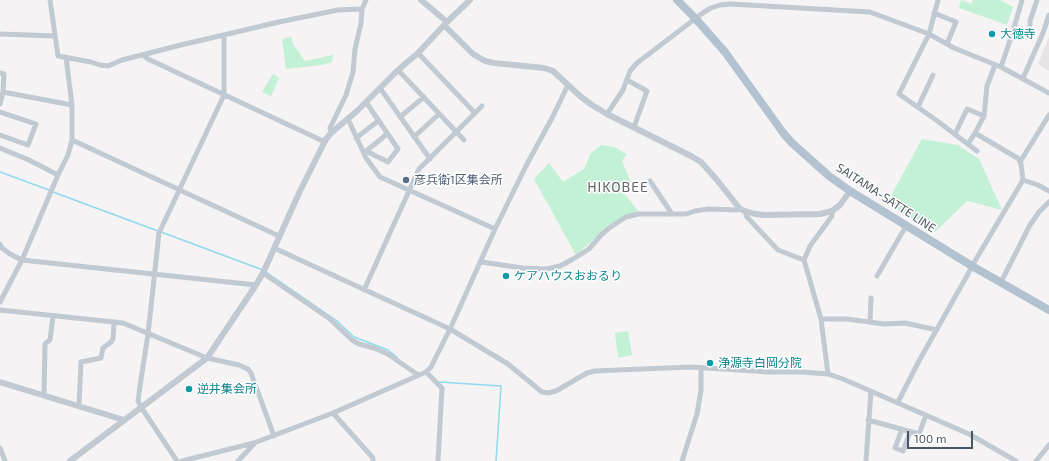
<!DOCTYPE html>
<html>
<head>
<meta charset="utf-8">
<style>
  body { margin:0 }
  #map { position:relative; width:1049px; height:461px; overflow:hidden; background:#f5f3f3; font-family:"Exo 2",sans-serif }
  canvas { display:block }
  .scale { position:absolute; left:907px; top:431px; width:66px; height:18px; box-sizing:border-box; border:2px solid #4a5661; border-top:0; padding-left:5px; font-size:12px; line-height:14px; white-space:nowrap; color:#4a5661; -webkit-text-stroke:3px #fff; paint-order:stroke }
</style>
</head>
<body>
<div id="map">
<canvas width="1049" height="461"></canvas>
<div class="scale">100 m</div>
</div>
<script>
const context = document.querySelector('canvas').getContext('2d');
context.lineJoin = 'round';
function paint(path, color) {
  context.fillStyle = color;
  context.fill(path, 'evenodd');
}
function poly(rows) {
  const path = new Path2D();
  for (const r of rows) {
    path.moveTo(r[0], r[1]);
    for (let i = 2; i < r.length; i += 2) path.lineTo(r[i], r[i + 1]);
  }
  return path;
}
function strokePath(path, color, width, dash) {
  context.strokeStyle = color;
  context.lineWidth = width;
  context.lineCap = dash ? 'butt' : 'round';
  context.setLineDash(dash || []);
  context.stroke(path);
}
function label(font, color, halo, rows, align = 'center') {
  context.font = font + ' "Exo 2","Noto Sans JP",sans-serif';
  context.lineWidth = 3;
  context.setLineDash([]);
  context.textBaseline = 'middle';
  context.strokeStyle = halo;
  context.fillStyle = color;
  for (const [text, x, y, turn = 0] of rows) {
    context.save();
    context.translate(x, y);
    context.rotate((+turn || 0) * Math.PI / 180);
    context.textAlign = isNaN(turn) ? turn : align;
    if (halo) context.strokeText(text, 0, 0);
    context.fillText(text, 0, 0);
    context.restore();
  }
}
paint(poly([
  [1049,37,1049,71,1038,64]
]), '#e6e4e5');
paint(poly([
  [961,0,971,4,973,0,1000,0,1013,7,1007,25,959,8],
  [291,37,293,44,305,61,333,55,332,62,322,65,286,69,282,39],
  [273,74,279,78,271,96,262,92],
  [922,139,958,145,979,159,1002,210,967,201,935,232,887,203],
  [601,145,614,147,627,154,622,161,631,183,624,193,638,211,627,215,605,227,594,239,576,255,534,179,549,163,563,182,584,169,591,153],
  [628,331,632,355,618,358,615,333]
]), '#c3f1d5');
strokePath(poly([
  [0,172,49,190],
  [53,192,158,231],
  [161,232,263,270],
  [266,272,337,321,354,337,388,350,397,357],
  [439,382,501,386,496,461]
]), '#90daee', 1.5);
strokePath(poly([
  [50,0,58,56,91,62,100,65,108,66,122,60,181,45,279,22,338,10,362,9],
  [938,0,929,34,899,94,936,120,977,151],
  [934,13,956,22,947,44],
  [1030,25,1030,21,1037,0],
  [0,34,55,36],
  [418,53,475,113],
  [143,55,148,59,325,142],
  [1001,67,1014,28,1022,0],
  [398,70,464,140],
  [0,73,4,74,3,92],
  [1023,78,1043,33,1049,15],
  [627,80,647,91,634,127],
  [380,88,430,159],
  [366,102,398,149,388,162,366,151],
  [0,104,3,92,72,105],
  [918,107,933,75],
  [0,112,36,124,28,145,0,135],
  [607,114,623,90,630,71,637,63,704,12,711,8,720,5,730,4,870,12,929,34,954,48,1001,67,1049,93],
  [400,117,424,97],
  [348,119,366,158,380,177,495,229],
  [331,133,330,128,346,95,353,72,355,49,361,23,362,9,366,0],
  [955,134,967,109,984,116],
  [414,137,439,114],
  [356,138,378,121],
  [72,140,279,236],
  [968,144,975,133],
  [0,148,29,160,58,175],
  [365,152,387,134],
  [1020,162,1049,115],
  [1023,180,1038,185,1049,191],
  [650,181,672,214],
  [745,211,747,217,778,250,804,260],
  [0,244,2,248,10,254,22,260,256,285],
  [274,248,450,329,508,364,542,392,548,393,556,391,587,373,595,371,691,367,769,372,802,372,828,374,843,379,969,434,1016,461],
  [481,262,523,268,546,269,560,266,573,259,589,249,601,235,609,228,626,217,638,214,686,214,695,211,708,209,736,210,740,209],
  [263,273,330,319,352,340,359,344,374,348,388,354,418,375],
  [877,276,906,226],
  [1001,282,1030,225,1039,212,1049,202],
  [364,290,419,169,482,106],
  [0,302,22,260,58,175,68,155,72,140,72,105,66,57],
  [0,310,123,323,207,358,239,365,248,369,251,373,274,436],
  [821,319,847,319,884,324,905,323,937,330],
  [870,322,871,298],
  [426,372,442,388,438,461],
  [828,374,821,319,804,260,810,246,832,216,832,211],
  [44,395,45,344,47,342,50,340,53,316],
  [898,402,919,361,968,274,972,266,1023,180,1021,164,1019,159,1014,156,975,133,984,116,987,86,995,65],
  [79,406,81,362,101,358,103,348,111,342,113,339,114,322],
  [333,413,373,458,373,461],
  [868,420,919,434,926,415],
  [902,429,895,448,903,451,910,432],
  [0,448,5,461],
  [177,461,141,407,138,401,140,386,148,334,159,233,224,95,224,35],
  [182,461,254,443,333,413,426,372,431,367,450,329,495,229,526,166,552,118,568,85],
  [238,461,254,444],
  [682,461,697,414,701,390,701,368],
  [866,461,871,391],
  [1036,461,1049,445]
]), '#c1cad2', 5);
strokePath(poly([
  [421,0,447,22],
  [444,25,473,54,485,61,494,63,544,68,553,71,580,96,592,105,607,114,691,156,701,162,717,180,740,209,745,211,755,214,764,215,820,214,832,211,840,205,850,191],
  [0,382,124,420],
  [70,461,207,358,256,285,263,273,300,191,326,139,331,133,357,111,398,70,418,53,447,22,470,0]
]), '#c1cad2', 6);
strokePath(poly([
  [677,0,695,18,725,52,784,134,792,143,829,176,850,191,972,266,1049,310]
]), '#b3c2d1', 8);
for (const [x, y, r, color] of [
  [992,34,4,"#0f9aa8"],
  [406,180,4,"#5c6f8a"],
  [506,276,4,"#0f9aa8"],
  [710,363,4,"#0f9aa8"],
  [189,389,4,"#0f9aa8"]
]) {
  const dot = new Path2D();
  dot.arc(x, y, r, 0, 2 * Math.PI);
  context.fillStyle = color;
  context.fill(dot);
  strokePath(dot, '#fff', 1.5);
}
label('12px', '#0d838f', '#fff', [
  ["大徳寺",1000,34],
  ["ケアハウスおおるり",514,276],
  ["浄源寺白岡分院",718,363],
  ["逆井集会所",197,389]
], 'left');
label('12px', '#4e5e75', '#fff', [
  ["彦兵衛1区集会所",414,180]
], 'left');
label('12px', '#4a5661', '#fff', [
  ["SAITAMA-SATTE LINE",886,198,33]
]);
context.letterSpacing = '1px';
label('14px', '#5f6368', '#fff', [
  ["HIKOBEE",618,187]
]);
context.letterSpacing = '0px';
</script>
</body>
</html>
